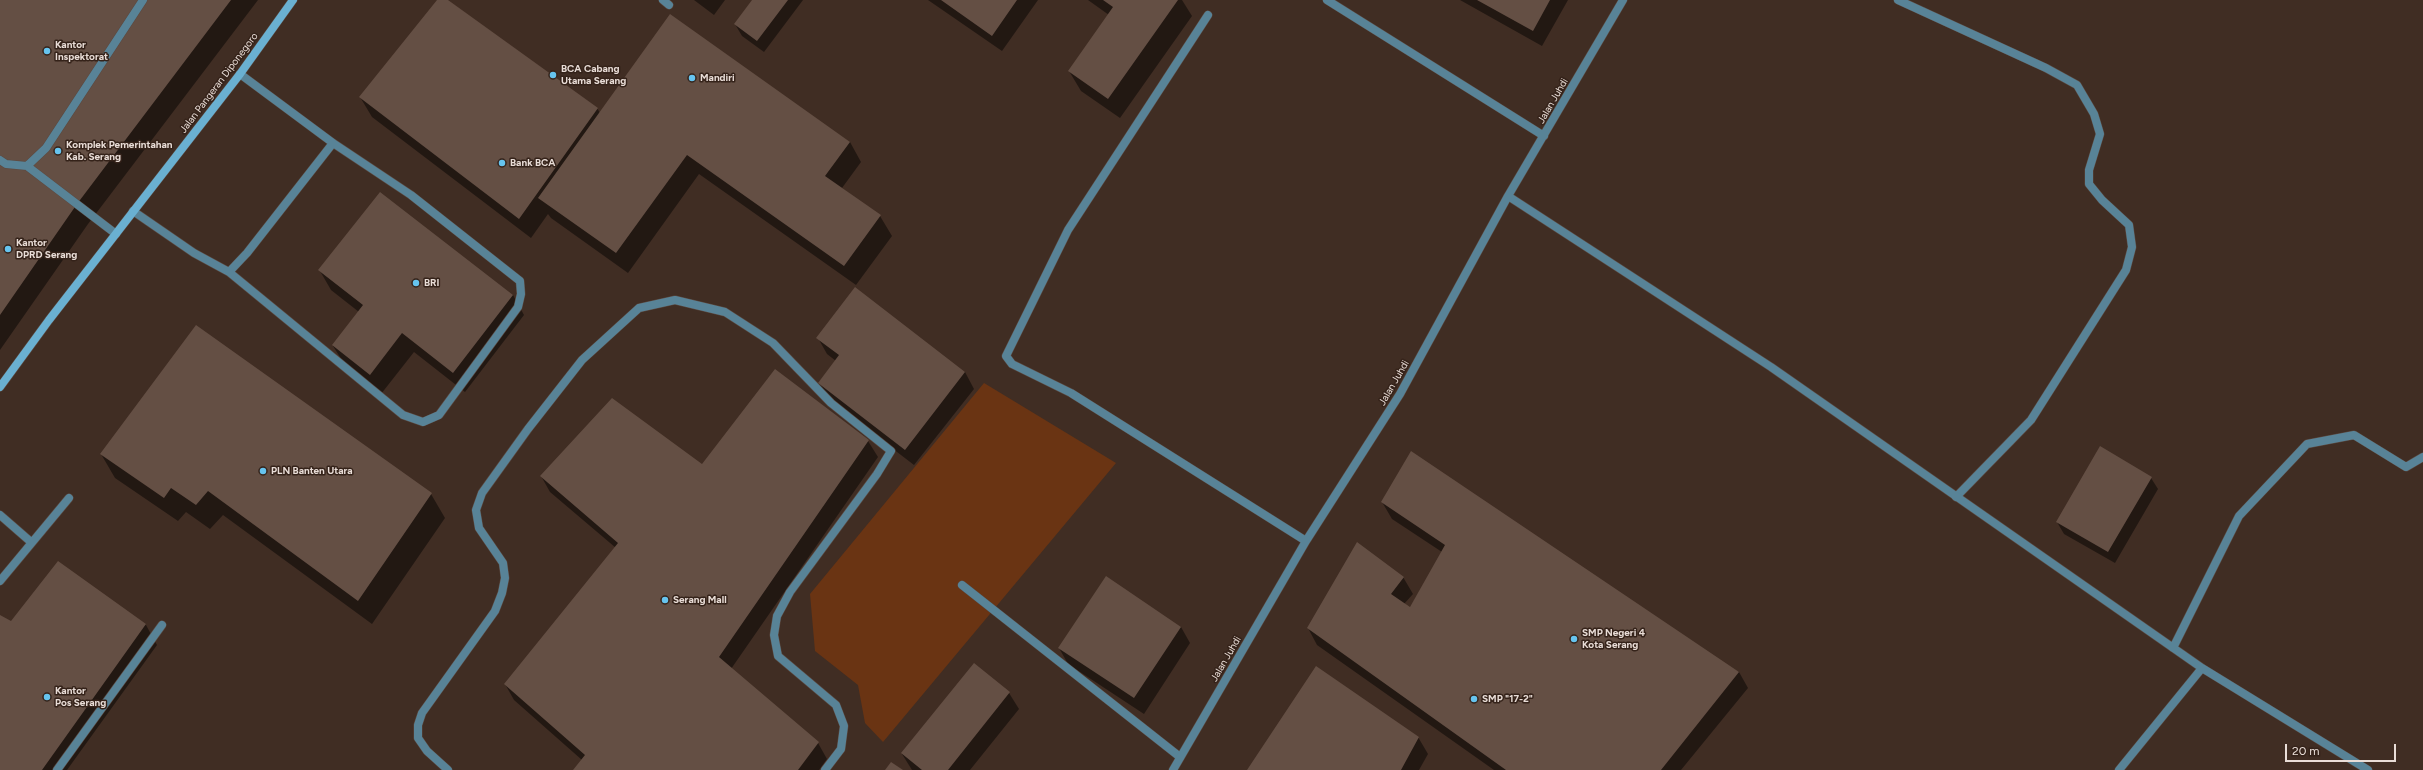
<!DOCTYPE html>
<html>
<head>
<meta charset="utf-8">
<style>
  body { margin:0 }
  #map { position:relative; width:2423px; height:770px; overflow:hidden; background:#402d23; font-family:Figtree,sans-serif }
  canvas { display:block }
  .scale { position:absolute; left:2285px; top:744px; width:111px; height:18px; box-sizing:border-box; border:2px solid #e9ddd7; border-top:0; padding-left:5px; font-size:12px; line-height:14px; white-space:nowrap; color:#e9ddd7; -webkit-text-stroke:3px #35231a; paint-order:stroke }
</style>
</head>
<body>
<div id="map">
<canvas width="2423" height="770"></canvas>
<div class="scale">20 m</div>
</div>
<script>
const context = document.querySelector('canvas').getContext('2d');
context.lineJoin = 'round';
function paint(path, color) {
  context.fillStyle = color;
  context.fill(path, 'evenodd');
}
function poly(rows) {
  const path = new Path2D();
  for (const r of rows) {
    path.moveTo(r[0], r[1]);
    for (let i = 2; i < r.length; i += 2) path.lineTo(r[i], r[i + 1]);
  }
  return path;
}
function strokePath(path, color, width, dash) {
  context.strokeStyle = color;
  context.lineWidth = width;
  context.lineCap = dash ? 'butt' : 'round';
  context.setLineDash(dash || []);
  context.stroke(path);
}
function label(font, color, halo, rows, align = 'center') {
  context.font = font + ' Figtree,sans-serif';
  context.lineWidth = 3;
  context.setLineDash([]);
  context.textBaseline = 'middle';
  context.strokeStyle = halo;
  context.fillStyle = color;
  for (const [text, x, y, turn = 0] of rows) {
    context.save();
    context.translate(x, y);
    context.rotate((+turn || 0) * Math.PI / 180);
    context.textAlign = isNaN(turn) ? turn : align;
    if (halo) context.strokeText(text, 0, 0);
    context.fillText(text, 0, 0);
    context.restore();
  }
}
paint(poly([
  [984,383,1116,463,883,742,865,723,858,685,815,651,810,594]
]), '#6a3413');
paint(poly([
  [0,0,258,0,88,224,0,350],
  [439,0,447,0,597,108,600,113,850,142,861,162,842,188,880,216,892,236,856,285,699,174,628,273,551,218,548,214,531,238,372,117,360,97],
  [694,0,725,0,714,15],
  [753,0,803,0,764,52,742,36,735,24],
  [928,0,1038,0,1002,51],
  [1088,0,1182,0,1192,16,1120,118,1081,91,1069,71,1109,15],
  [1460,0,1568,0,1542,46],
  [320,271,513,295,524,315,465,392,414,352,381,394,345,365,333,346,359,312,331,290],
  [818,338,965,372,974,389,914,465,828,399,819,383,836,361,827,354],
  [775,371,868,441,878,457,731,669,818,743,827,759,819,770,574,770,582,760,514,700,505,684,616,548,550,492,541,476,702,465],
  [101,454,431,494,445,518,372,624,223,515,210,529,186,512,178,521,115,478],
  [2151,478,2158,489,2115,563,2064,534,2057,522],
  [1382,502,1739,672,1748,688,1681,770,1494,770,1317,645,1308,628,1403,577,1413,594,1404,604,1410,608,1442,552,1392,519],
  [58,562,146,625,157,645,67,770,0,770,0,617,11,622],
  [1181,627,1190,643,1144,714,1068,664,1059,648],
  [974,664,1009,693,1019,709,970,770,912,770,902,754],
  [1418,737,1428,754,1419,770,1248,770]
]), '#0007');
paint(poly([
  [0,0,231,0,77,204,0,315],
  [437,0,448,0,598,108,519,219,359,97],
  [752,0,788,0,757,41,734,24],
  [941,0,1017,0,992,36],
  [1103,0,1178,0,1108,99,1068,71,1113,7],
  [1477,0,1550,0,1533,31],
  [670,14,850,142,825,176,881,215,844,266,687,155,616,253,538,198],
  [380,192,513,295,453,373,402,333,370,375,332,345,363,305,318,270],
  [855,287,965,372,905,450,818,383,839,355,816,338],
  [196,325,432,493,358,601,208,491,196,505,171,488,164,498,100,454],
  [775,369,869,440,719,657,819,742,798,770,573,770,585,755,504,684,618,543,540,476,612,398,702,464],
  [2100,446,2152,477,2108,552,2056,522],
  [1411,451,1739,672,1661,770,1506,770,1307,628,1357,542,1404,577,1391,594,1410,607,1445,545,1381,502],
  [58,561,146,624,42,770,0,770,0,615,11,621],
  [1106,576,1181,627,1134,698,1058,648],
  [974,663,1010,692,948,770,922,770,901,753],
  [1316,666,1419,737,1401,770,1247,770],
  [891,762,903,770,885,770]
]), '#644f44');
const lane = poly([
  [663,0,669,5],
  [1898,0,2046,68,2077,85,2094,114,2100,134,2089,170,2089,184,2102,200,2129,225,2132,247,2126,270,2031,420,1956,497],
  [0,160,6,164,27,166,46,148,143,0],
  [27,166,116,234],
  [133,211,194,253,229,272,247,253,333,143],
  [229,272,403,415,423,422,439,415,518,307,521,294,520,281,411,195,333,143,240,74],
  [0,515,31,542],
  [0,581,69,498],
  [962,585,1180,757],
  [57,770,162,625],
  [448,770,427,751,418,738,418,725,422,713,495,611,502,593,505,578,503,563,479,528,476,510,482,493,528,429,582,360,639,308,675,300,725,312,773,343,831,403,891,451,877,474,790,592,777,616,774,635,778,656,836,705,844,726,841,749,825,770]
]);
const street = poly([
  [1327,0,1544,136],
  [1208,15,1068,230,1006,356,1012,364,1071,393,1306,541],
  [1508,196,1771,367,2202,668,2368,770],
  [2173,648,2239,516,2307,444,2354,435,2406,467,2423,457],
  [1173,770,1306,541,1400,394,1508,196,1623,0],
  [2119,770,2202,668]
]);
const secondary = poly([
  [0,387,49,320,240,74,293,0]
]);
strokePath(lane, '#5b4940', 9);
strokePath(street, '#5b4940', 9);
strokePath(secondary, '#5b4940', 9);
strokePath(lane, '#588397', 8);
strokePath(street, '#588397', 8);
strokePath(secondary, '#6ab0d1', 8);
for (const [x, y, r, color] of [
  [47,51,4,"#66c4ef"],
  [553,75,4,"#66c4ef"],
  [692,78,4,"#66c4ef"],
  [58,151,4,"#66c4ef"],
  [502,163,4,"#66c4ef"],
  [8,249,4,"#66c4ef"],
  [416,283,4,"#66c4ef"],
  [263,471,4,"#66c4ef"],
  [665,600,4,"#66c4ef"],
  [1574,639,4,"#66c4ef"],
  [47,697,4,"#66c4ef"],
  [1474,699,4,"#66c4ef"]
]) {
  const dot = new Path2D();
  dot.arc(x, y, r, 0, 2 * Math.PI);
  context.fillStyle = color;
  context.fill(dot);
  strokePath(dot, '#35231a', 1.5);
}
label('bold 10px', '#e9ddd7', '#35231a', [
  ["Kantor",55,45],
  ["Inspektorat",55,57],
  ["BCA Cabang",561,69],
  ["Utama Serang",561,81],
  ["Mandiri",700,78],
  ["Komplek Pemerintahan",66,145],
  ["Kab. Serang",66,157],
  ["Bank BCA",510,163],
  ["Kantor",16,243],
  ["DPRD Serang",16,255],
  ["BRI",424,283],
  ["PLN Banten Utara",271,471],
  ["Serang Mall",673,600],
  ["SMP Negeri 4",1582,633],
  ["Kota Serang",1582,645],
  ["Kantor",55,691],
  ["Pos Serang",55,703],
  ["SMP \"17-2\"",1482,699]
], 'left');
label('10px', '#e9ddd7', '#35231a', [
  ["Jalan Pangeran Diponegoro",219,83,-53],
  ["Jalan Juhdi",1553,101,-60],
  ["Jalan Juhdi",1394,383,-60],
  ["Jalan Juhdi",1226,659,-60]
]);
</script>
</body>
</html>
